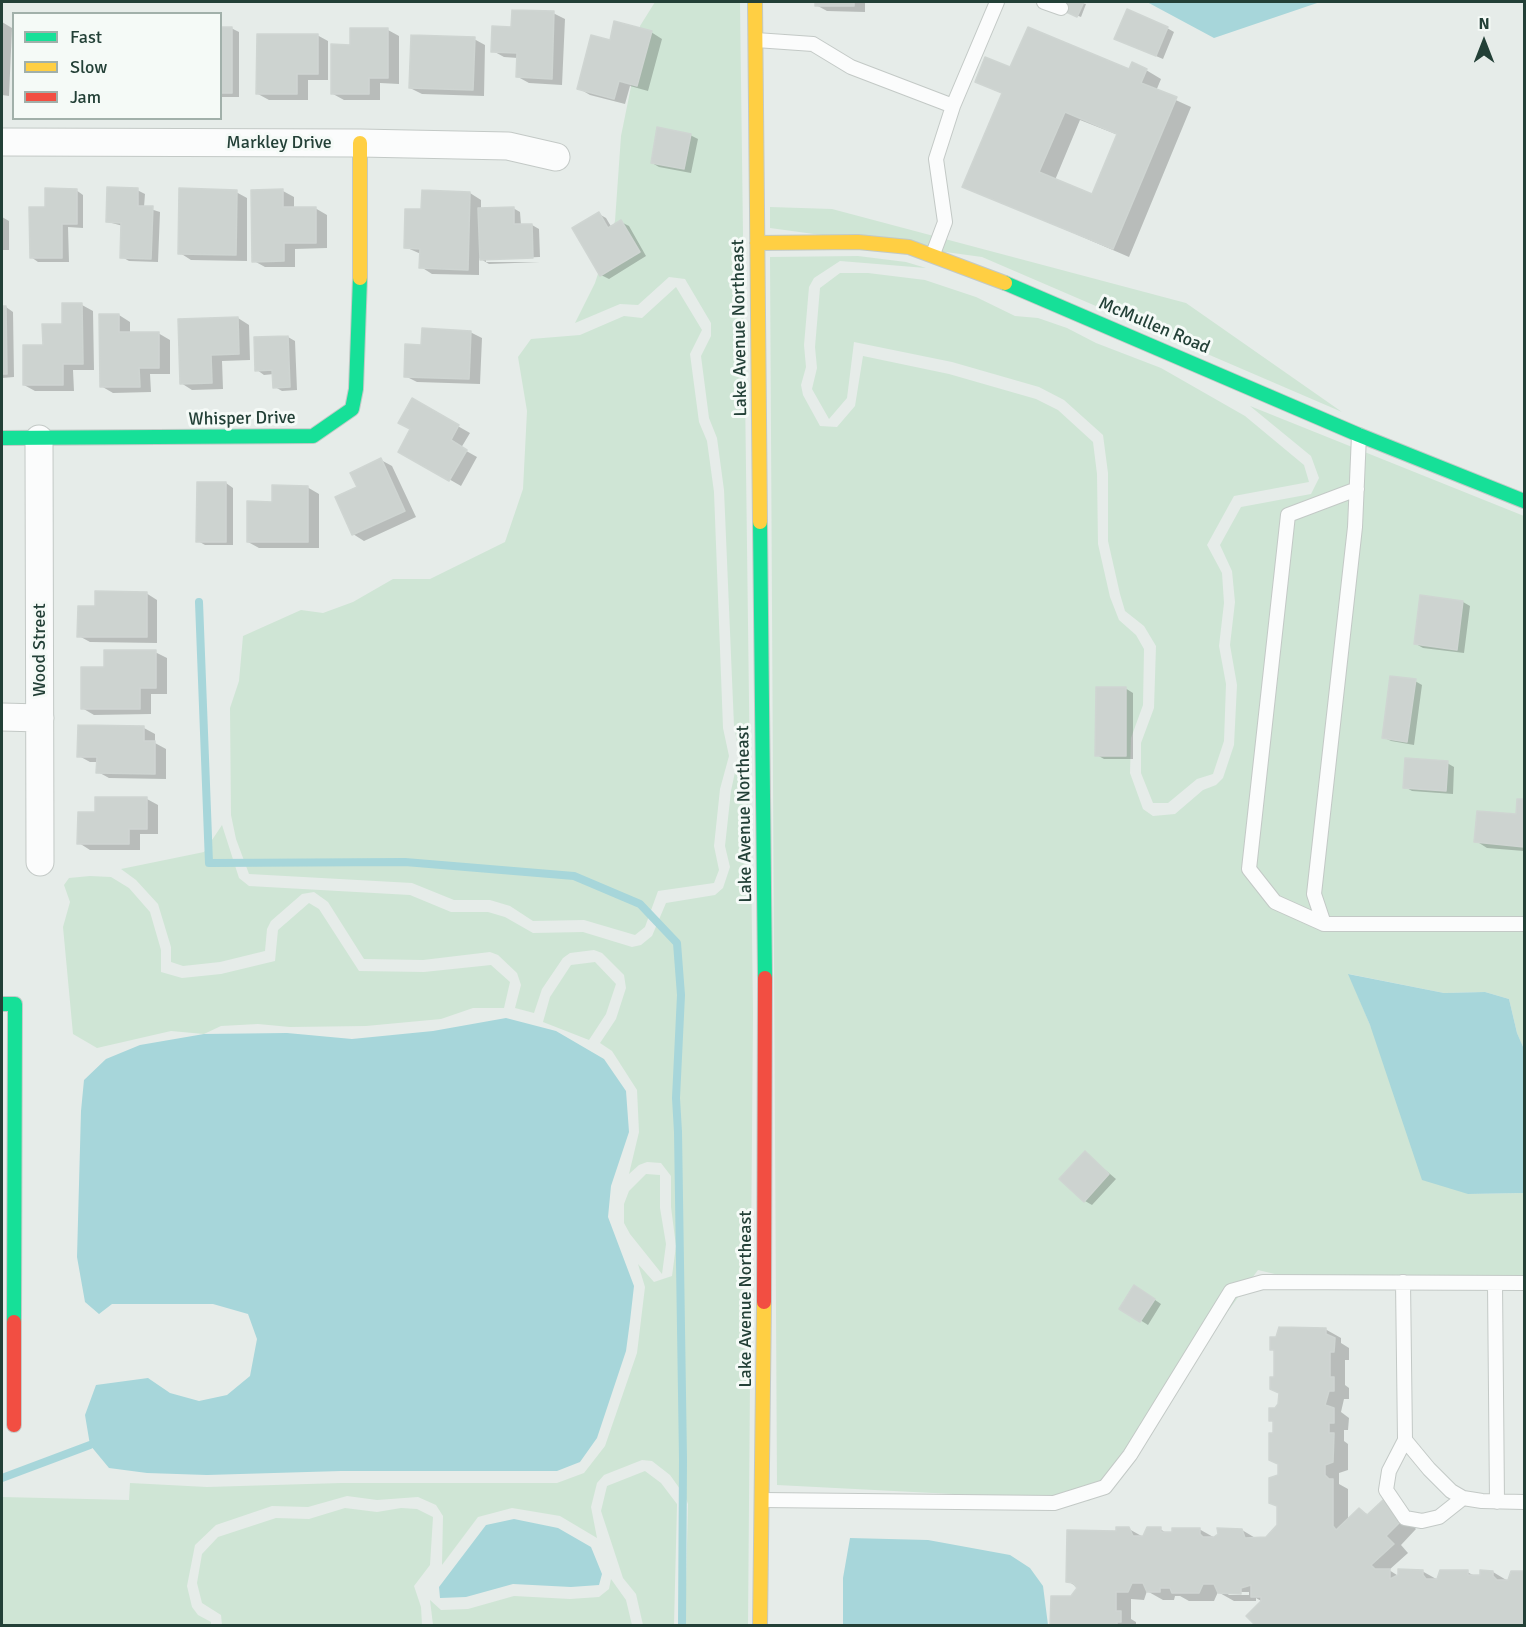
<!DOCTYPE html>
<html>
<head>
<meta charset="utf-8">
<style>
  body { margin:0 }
  #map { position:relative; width:1526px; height:1627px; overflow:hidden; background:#e6ece9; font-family:Signika,sans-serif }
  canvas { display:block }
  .frame { position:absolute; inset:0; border:3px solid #234037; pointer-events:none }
  .legend { position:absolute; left:12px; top:12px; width:210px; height:108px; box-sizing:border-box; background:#f5faf7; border:2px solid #a1b0aa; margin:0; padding:8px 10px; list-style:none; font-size:18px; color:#234037 }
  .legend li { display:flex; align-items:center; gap:12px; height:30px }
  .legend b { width:30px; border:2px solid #a1b0aa }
  .north { position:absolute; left:1454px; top:12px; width:60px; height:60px; -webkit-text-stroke:4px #f5faf7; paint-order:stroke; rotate:0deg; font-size:16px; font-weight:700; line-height:24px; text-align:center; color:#234037 }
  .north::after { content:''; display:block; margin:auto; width:21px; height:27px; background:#234037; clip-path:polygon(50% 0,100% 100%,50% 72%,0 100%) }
</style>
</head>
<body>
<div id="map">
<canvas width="1526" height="1627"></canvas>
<div class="frame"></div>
<ul class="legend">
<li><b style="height:8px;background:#16e098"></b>Fast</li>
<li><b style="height:8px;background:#ffcf43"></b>Slow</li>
<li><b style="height:8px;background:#f24e42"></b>Jam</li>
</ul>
<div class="north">N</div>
</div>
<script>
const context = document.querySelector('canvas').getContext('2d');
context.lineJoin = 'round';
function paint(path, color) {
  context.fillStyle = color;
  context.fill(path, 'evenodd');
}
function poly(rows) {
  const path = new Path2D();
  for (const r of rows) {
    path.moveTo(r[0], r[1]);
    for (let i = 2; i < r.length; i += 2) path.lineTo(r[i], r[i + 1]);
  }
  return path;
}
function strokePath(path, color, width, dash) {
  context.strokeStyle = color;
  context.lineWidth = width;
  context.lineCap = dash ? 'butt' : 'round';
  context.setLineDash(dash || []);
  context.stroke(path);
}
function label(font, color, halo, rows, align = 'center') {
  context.font = font + ' Signika,sans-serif';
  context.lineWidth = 6;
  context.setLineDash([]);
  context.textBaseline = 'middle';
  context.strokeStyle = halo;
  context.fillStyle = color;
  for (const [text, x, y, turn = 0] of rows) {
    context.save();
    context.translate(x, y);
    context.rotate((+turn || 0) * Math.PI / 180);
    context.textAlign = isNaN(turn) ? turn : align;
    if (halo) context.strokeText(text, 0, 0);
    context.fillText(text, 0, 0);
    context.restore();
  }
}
paint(poly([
  [655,2,740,2,753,1012,748,1625,685,1625,688,1504,685,1496,670,1475,652,1461,642,1460,604,1475,597,1483,591,1507,597,1538,560,1516,512,1508,478,1517,442,1565,443,1516,436,1505,418,1497,377,1500,347,1496,308,1507,272,1506,216,1525,195,1545,187,1586,192,1607,198,1615,211,1622,211,1625,2,1626,2,1497,129,1500,130,1483,207,1487,341,1483,557,1483,584,1473,605,1446,637,1353,645,1287,638,1264,654,1282,672,1276,676,1246,671,1207,671,1176,661,1163,647,1162,639,1165,629,1174,639,1132,637,1090,612,1051,600,1043,616,1019,626,988,624,975,602,953,594,950,570,953,563,958,542,989,534,1013,515,1008,521,985,517,973,498,955,490,952,423,960,364,959,328,902,314,892,302,894,271,921,267,929,265,951,220,962,183,966,171,962,171,947,158,904,136,880,121,869,204,852,222,825,239,878,249,886,410,895,451,912,488,912,505,917,533,933,583,932,632,947,641,945,652,936,666,903,715,895,723,888,730,867,725,846,731,791,739,753,734,726,724,490,717,438,709,418,701,356,711,336,711,323,685,279,669,277,638,305,620,304,575,323,595,283,615,221,621,136,637,57,640,26],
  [770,207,832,209,1186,303,1342,412,982,257,770,228],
  [858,256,906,262,926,268,840,261,814,278,809,287,804,345,806,367,801,385,803,395,820,426,837,427,855,406,863,356,949,374,1036,399,1058,410,1093,442,1097,474,1098,544,1110,597,1119,620,1136,635,1144,649,1143,705,1131,738,1130,773,1143,809,1153,816,1175,814,1203,790,1216,785,1223,778,1234,745,1237,685,1230,645,1235,602,1232,571,1220,545,1241,507,1311,494,1319,478,1311,456,1250,406,1524,516,1524,1049,1517,1033,1509,999,1485,992,1444,993,1349,974,1370,1025,1469,1194,1524,1193,1524,1275,1308,1282,1258,1270,1089,1501,777,1485,770,257],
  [840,273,868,273,925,280,976,297,1015,316,1038,318,1067,328,1096,343,1161,368,1245,416,1304,465,1309,482,1234,496,1207,545,1222,573,1224,603,1219,646,1226,684,1224,741,1213,774,1197,779,1168,803,1153,803,1141,773,1141,743,1154,708,1156,646,1144,626,1125,611,1120,594,1108,541,1108,473,1103,435,1064,400,1039,387,952,362,854,342,847,398,829,419,812,389,817,368,815,347,820,288],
  [676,287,702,330,690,354,699,422,707,441,714,492,723,728,729,756,720,789,714,846,719,870,714,883,658,891,645,927,635,935,584,920,533,921,510,906,490,900,454,900,412,883,249,874,236,839,231,815,230,708,239,681,243,636,301,610,323,613,353,602,393,579,430,579,505,542,523,489,527,411,518,357,531,339,580,335,624,316,642,318],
  [90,876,111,877,129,888,150,912,161,950,161,972,182,978,221,974,275,961,278,930,309,903,319,909,359,971,424,972,491,965,510,982,504,1008,473,1008,441,1019,366,1026,290,1027,258,1024,221,1026,204,1034,171,1031,97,1048,73,1034,63,927,70,902,64,885,69,878],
  [595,962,616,984,606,1014,589,1040,543,1022,550,997,571,965],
  [646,1174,660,1175,660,1208,666,1244,662,1274,630,1234,624,1223,624,1204,629,1191],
  [645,1471,661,1483,677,1504,674,1625,643,1625,636,1594,623,1578,601,1511,607,1486],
  [345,1508,377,1512,401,1508,417,1509,433,1517,430,1565,414,1586,421,1607,422,1625,222,1625,221,1615,202,1603,197,1583,202,1554,218,1537,276,1518,309,1519],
  [611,1579,626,1600,632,1625,433,1625,430,1600,441,1610,468,1609,514,1596,570,1599,599,1597,609,1589]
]), '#cfe5d5');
paint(poly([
  [1147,2,1320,2,1214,38],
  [1348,974,1444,993,1485,992,1509,999,1517,1033,1524,1049,1524,1193,1468,1194,1422,1180,1370,1025],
  [506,1018,556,1031,604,1059,626,1091,629,1132,611,1186,608,1217,634,1286,630,1321,626,1351,597,1438,580,1462,557,1471,341,1471,207,1475,147,1473,109,1468,90,1445,85,1415,96,1385,148,1378,170,1393,199,1401,227,1395,250,1376,257,1339,248,1314,213,1304,112,1304,99,1314,85,1302,77,1257,81,1111,84,1080,106,1059,140,1045,204,1034,287,1033,352,1039,433,1031],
  [514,1519,558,1528,591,1547,602,1574,599,1585,571,1587,513,1584,466,1597,440,1598,439,1587,486,1525],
  [850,1538,928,1540,1010,1555,1030,1568,1043,1586,1048,1625,843,1625,843,1578]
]), '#a7d6da');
paint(poly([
  [816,2,865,2,865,12,827,11,816,5],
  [1070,2,1086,4,1081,17,1066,11],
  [553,13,565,19,562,85,529,83,518,77,518,58,504,57,493,51,513,29],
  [2,22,12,28,9,96,2,95],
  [220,28,231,28,239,32,239,97,220,97],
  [1167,28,1174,32,1163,59,1123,42],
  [388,30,399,36,399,84,380,83,380,100,344,100,333,94,352,46],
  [651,32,662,39,648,91,630,86,625,104,590,95,578,88,611,41],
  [317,35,328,41,328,80,308,80,308,100,269,100,258,94],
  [474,39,485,45,484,96,422,94,410,88],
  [1011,69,1146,70,1161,79,1156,91,1191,107,1129,257,964,186,1003,94,977,81],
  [1080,120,1118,135,1093,196,1055,180],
  [690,135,698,139,691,173,659,167,652,163],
  [76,190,83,195,83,228,68,227,69,262,38,262,31,257,46,208],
  [137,190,145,194,144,207,160,212,158,262,129,261,122,257,123,226,108,222],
  [253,191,283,191,294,197,294,208,315,208,327,215,327,248,295,249,295,267,265,267,254,261],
  [236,192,247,198,247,261,191,260,180,253],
  [470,193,481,200,481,210,513,208,520,212,521,225,532,225,539,229,540,257,486,259,486,262,540,262,489,264,479,258,479,275,432,274,421,267,421,254,405,247,423,211],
  [599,214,606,218,612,228,621,222,629,226,646,256,609,279,601,275],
  [2,217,9,221,9,250,2,250],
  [82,305,93,311,94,370,73,370,74,391,35,391,24,385,44,346],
  [6,307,13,312,14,377,2,378,2,308],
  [119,315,130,322,130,334,158,333,170,340,170,374,150,374,151,392,113,393,101,386],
  [238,318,249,325,250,360,222,361,223,389,192,390,181,383],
  [470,332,482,338,480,384,417,382,405,376,423,346],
  [288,337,295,341,297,390,282,391,275,387,274,374,264,375,257,370,256,338],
  [412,400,470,433,461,448,477,457,461,486,400,451,412,429],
  [381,460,392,466,416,517,364,541,353,534,359,488],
  [226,483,233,488,233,545,205,545,198,541],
  [307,487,319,494,319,548,259,548,248,542,273,503],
  [146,593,157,600,157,643,90,642,79,636,96,608],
  [1422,597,1463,602,1470,606,1464,653,1423,648,1416,644],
  [155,652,167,658,167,694,151,694,151,714,94,715,82,708,105,669],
  [1415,681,1422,685,1414,745,1391,741,1383,737],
  [1125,688,1133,693,1133,759,1104,759,1097,755],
  [144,728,155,734,155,743,166,749,166,779,109,778,98,772,98,762,90,762,79,756],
  [1447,763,1454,767,1453,794,1412,791,1405,787],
  [147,799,158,805,158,834,140,834,140,850,90,850,79,843,96,814],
  [1518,800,1524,801,1524,851,1487,848,1476,841,1517,816],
  [1085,1153,1116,1179,1092,1205,1085,1201],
  [1142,1291,1161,1304,1148,1325,1121,1308],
  [1325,1329,1341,1338,1341,1343,1349,1348,1349,1360,1345,1360,1345,1385,1349,1388,1349,1399,1344,1399,1341,1412,1349,1418,1348,1430,1344,1430,1344,1441,1348,1444,1348,1470,1339,1473,1339,1484,1348,1489,1348,1521,1359,1510,1369,1515,1383,1502,1398,1511,1416,1529,1401,1545,1408,1553,1389,1570,1400,1577,1422,1571,1438,1580,1467,1572,1475,1576,1493,1572,1508,1581,1512,1573,1524,1573,1524,1626,1258,1626,1263,1602,1256,1598,1256,1601,1234,1601,1218,1592,1214,1601,1189,1601,1180,1596,1175,1596,1174,1600,1163,1600,1147,1591,1144,1600,1131,1599,1131,1619,1136,1622,1136,1626,1052,1626,1078,1588,1068,1581,1117,1533,1129,1529,1145,1538,1160,1529,1168,1534,1199,1529,1215,1538,1242,1530,1257,1539,1266,1539,1278,1526,1279,1464,1275,1423,1271,1420,1280,1405,1280,1394,1271,1389,1276,1378,1276,1352,1271,1349],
  [1226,1592,1249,1592,1249,1595,1229,1595]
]), '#0003');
strokePath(poly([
  [199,602,209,863,405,862,574,876,640,904,677,943,681,995,676,1098,678,1132,683,1459,682,1626],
  [2,1478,90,1445]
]), '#a7d6da', 8);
const building = poly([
  [815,2,854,2,854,6,815,6,815,2],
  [1068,2,1084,2,1077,17,1064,11,1068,2],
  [1127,9,1168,27,1156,56,1114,39,1127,9],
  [512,10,554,11,552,79,516,77,517,53,491,52,492,26,511,27,512,10],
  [614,21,652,31,637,86,619,81,614,99,577,89,591,35,610,40,614,21],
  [220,27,232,27,232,93,220,93,220,27],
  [1028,27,1129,69,1132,62,1147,69,1141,83,1177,97,1113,249,962,187,1002,93,975,82,985,57,1010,67,1028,27],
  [1065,112,1117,134,1092,194,1039,172,1065,112],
  [350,28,388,28,388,78,369,78,369,94,331,94,331,44,350,45,350,28],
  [257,34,318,34,318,74,297,74,297,94,256,94,257,34],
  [411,35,475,37,473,90,409,88,411,35],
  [657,127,691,134,684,169,651,163,657,127],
  [107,187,138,188,138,206,153,206,151,259,120,258,121,223,106,222,107,187],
  [45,188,77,189,77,224,62,224,62,258,30,258,29,207,45,207,45,188],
  [179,188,237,190,236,255,178,254,179,188],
  [283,189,283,207,316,207,316,243,284,243,284,261,252,262,251,190,283,189],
  [422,190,470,192,468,270,419,268,420,249,404,248,405,209,421,209,422,190],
  [514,207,514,224,532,224,533,258,480,260,478,208,514,207],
  [599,212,608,228,621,220,640,252,600,276,572,228,599,212],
  [62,303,82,303,83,364,63,364,63,385,23,385,23,345,43,345,42,324,62,324,62,303],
  [2,306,6,306,7,374,2,374,2,306],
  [99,314,119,314,119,332,159,332,159,368,139,368,140,387,100,387,99,314],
  [238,317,239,354,211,355,212,383,180,384,178,319,238,317],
  [422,328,471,331,469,379,404,377,405,344,421,345,422,328],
  [288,336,290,387,273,388,272,370,255,371,254,337,288,336],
  [412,398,459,425,451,440,467,450,449,481,398,452,410,429,398,423,412,398],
  [381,458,405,511,352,535,335,497,357,487,350,473,381,458],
  [197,482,226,482,226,542,196,542,197,482],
  [272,485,308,486,308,542,247,542,247,501,272,502,272,485],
  [95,591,147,592,147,637,77,637,78,606,95,606,95,591],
  [1420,595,1463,601,1457,650,1414,644,1420,595],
  [104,650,156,650,156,688,140,688,140,709,81,709,81,667,104,667,104,650],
  [1390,676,1416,679,1407,742,1382,738,1390,676],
  [1096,687,1126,687,1126,756,1095,756,1096,687],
  [78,725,144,726,144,741,155,741,155,774,96,773,97,757,77,757,78,725],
  [1405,758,1448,761,1446,791,1403,788,1405,758],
  [95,797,147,797,147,829,129,829,129,844,77,844,78,812,95,812,95,797],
  [1517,799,1524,799,1524,847,1474,842,1477,811,1516,814,1517,799],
  [1085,1151,1109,1174,1084,1202,1059,1179,1085,1151],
  [1134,1285,1155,1299,1140,1322,1119,1309,1134,1285],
  [1279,1327,1326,1328,1326,1334,1335,1338,1334,1352,1330,1352,1330,1377,1334,1377,1334,1391,1329,1391,1325,1405,1334,1408,1334,1423,1329,1423,1329,1433,1334,1433,1333,1462,1325,1465,1325,1475,1329,1479,1333,1479,1333,1526,1336,1530,1359,1508,1367,1515,1383,1500,1402,1520,1386,1536,1394,1544,1371,1565,1375,1569,1390,1569,1390,1579,1398,1575,1398,1569,1423,1570,1423,1575,1426,1579,1437,1579,1440,1570,1468,1570,1468,1575,1480,1575,1480,1570,1493,1571,1493,1576,1497,1580,1508,1580,1511,1571,1524,1571,1524,1626,1256,1626,1246,1616,1261,1601,1261,1597,1251,1597,1251,1585,1241,1588,1241,1594,1218,1593,1214,1584,1203,1584,1199,1593,1172,1593,1170,1588,1160,1588,1160,1592,1147,1592,1143,1583,1132,1583,1128,1592,1116,1592,1116,1611,1121,1611,1121,1622,1117,1622,1117,1626,1050,1626,1051,1596,1071,1596,1077,1588,1073,1583,1066,1582,1067,1530,1116,1531,1116,1527,1129,1527,1133,1536,1143,1536,1147,1527,1161,1527,1161,1532,1172,1532,1172,1528,1200,1528,1200,1534,1203,1537,1214,1537,1218,1534,1217,1528,1242,1529,1245,1538,1266,1537,1277,1525,1277,1506,1269,1503,1269,1478,1278,1475,1278,1464,1269,1460,1269,1433,1273,1433,1273,1421,1269,1421,1269,1408,1275,1408,1278,1404,1279,1393,1270,1389,1270,1377,1274,1377,1274,1350,1270,1350,1270,1337,1276,1337,1279,1327]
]);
paint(building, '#cdd3d0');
strokePath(building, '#cfd5d2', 1.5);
const lane = poly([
  [1044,2,1061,8],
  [756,40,813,44,851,67,953,106],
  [933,254,945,222,936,159,953,106,997,2],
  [1359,435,1355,527,1314,894,1324,924,1524,924],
  [1324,924,1275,902,1249,869,1288,515,1357,489],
  [1403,1282,1405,1440,1429,1469,1451,1491,1463,1498,1482,1501,1524,1502],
  [1495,1283,1497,1502],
  [1405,1440,1389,1471,1386,1490,1405,1518,1422,1521,1439,1517,1463,1498],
  [763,1500,1054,1503,1105,1487,1130,1455,1231,1291,1263,1282,1524,1283]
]);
const street = poly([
  [2,142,360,143,508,146,556,157],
  [39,439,40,862],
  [2,717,40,718]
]);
const fast = poly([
  [1005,283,1359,435,1524,501],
  [2,438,313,436,352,409,356,389,360,278],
  [760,522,765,978],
  [2,1004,15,1004,14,1322]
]);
const slow = poly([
  [755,2,760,522],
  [757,243,858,242,909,247,1005,283],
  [360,278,360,143],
  [760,1626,764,1302]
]);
const jam = poly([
  [764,1302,765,978],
  [14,1425,14,1322]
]);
strokePath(lane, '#c3c9c6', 16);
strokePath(street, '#c3c9c6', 29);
strokePath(fast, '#c2c9c6', 16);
strokePath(slow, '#c2c9c6', 16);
strokePath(jam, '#c2c9c6', 16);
strokePath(lane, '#fbfcfc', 14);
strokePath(street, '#fbfcfc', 27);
strokePath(fast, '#16e098', 14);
strokePath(slow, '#ffcf43', 14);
strokePath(jam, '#f24e42', 14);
label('18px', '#234037', '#f5faf7', [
  ["Markley Drive",279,143],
  ["McMullen Road",1154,326,23],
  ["Lake Avenue Northeast",740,328,-91],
  ["Whisper Drive",242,419,-1],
  ["Wood Street",40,650,-90],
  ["Lake Avenue Northeast",745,814,-91],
  ["Lake Avenue Northeast",746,1299,-90]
]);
</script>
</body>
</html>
